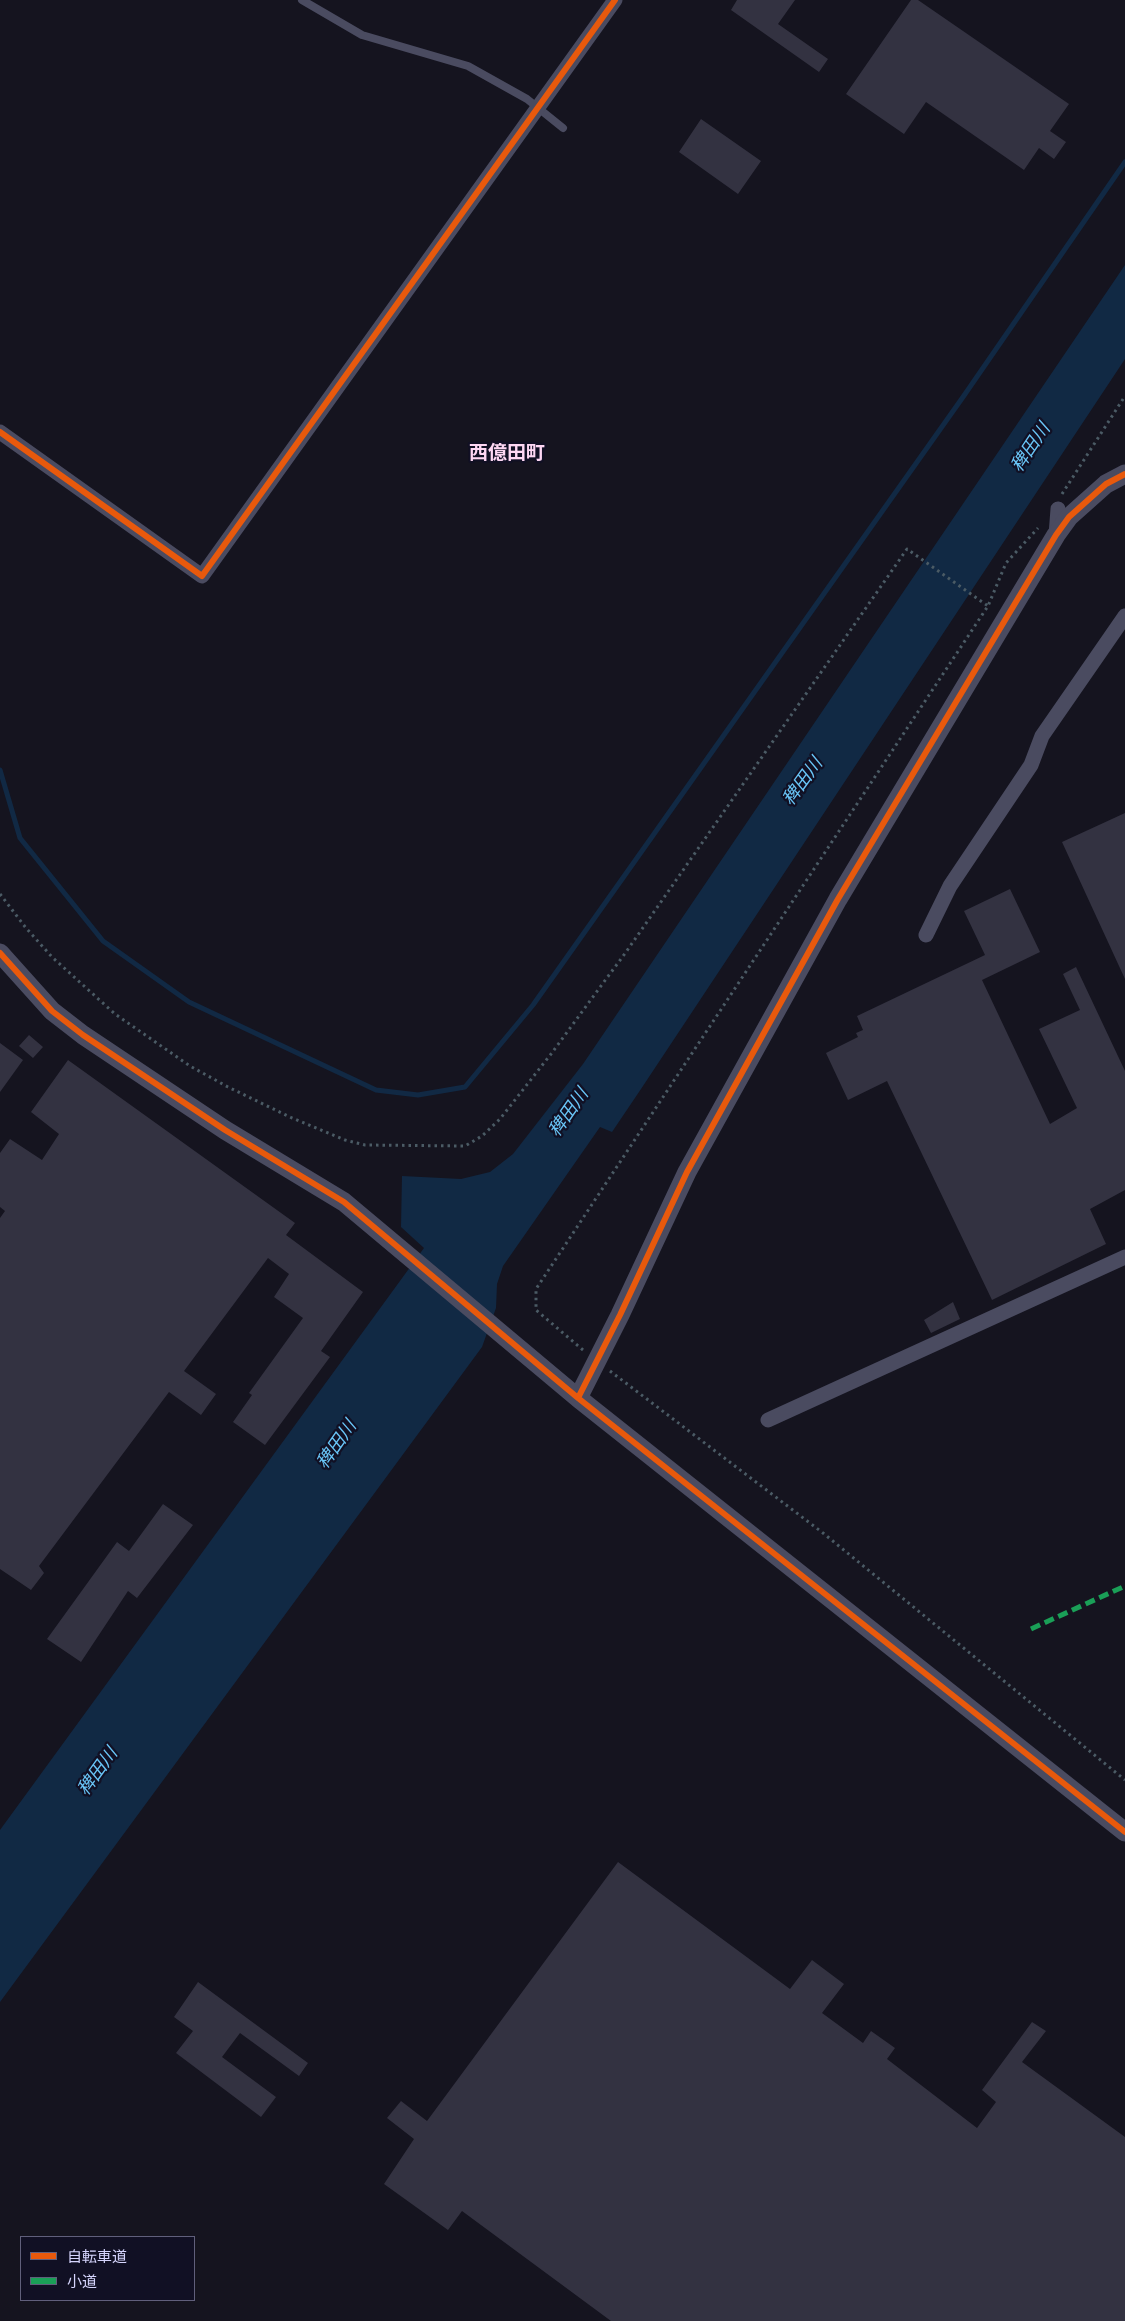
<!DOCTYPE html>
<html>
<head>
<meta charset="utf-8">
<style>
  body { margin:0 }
  #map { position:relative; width:1125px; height:2321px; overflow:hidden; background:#15141f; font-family:Arial,"Noto Sans JP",sans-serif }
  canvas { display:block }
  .legend { position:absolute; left:20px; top:2236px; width:175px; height:65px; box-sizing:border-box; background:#111024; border:1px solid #605f7b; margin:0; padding:6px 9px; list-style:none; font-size:15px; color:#d6d5fd }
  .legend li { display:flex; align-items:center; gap:10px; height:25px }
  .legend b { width:25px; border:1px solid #605f7b }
</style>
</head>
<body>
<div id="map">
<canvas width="1125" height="2321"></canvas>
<ul class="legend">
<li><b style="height:6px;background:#e8590c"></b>自転車道</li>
<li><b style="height:6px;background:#1a9f57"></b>小道</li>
</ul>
</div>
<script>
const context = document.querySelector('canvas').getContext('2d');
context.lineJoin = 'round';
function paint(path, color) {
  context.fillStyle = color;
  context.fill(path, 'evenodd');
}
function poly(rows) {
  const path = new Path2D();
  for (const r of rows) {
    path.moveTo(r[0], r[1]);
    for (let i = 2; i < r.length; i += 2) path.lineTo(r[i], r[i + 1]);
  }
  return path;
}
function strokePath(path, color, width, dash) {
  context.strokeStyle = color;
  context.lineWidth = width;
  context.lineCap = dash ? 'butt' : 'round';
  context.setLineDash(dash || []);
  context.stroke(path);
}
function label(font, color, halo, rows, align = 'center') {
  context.font = font + ' Arial,"Noto Sans JP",sans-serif';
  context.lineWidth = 4.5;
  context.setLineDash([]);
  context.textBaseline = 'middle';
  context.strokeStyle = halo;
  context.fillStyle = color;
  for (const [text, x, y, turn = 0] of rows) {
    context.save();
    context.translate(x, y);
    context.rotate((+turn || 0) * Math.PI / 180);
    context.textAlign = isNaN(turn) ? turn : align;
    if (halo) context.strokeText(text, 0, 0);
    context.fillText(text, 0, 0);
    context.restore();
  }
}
paint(poly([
  [1125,265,1125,359,641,1089,612,1132,600,1127,503,1266,497,1284,496,1308,482,1347,0,2002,0,1830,424,1248,401,1227,402,1176,461,1179,490,1172,513,1154,583,1064]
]), '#112944');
strokePath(poly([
  [0,770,20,838,103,941,189,1002,376,1090,418,1095,465,1087,533,1005,963,397,1125,162]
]), '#112944', 5);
paint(poly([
  [737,0,795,0,778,24,828,59,819,72,731,10],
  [911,0,918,0,1069,104,1050,131,1066,142,1054,159,1039,148,1024,170,926,102,904,134,846,94],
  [701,119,761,161,738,194,679,152],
  [1125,813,1125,979,1062,842],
  [1010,889,1040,952,982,980,1050,1124,1077,1108,1039,1029,1080,1010,1063,974,1076,967,1125,1071,1125,1190,1090,1209,1106,1244,992,1300,887,1081,848,1100,826,1053,858,1037,856,1033,863,1030,857,1016,985,955,964,911],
  [29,1035,43,1047,33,1058,19,1046],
  [0,1043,23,1060,0,1092],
  [68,1060,295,1223,286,1235,363,1292,321,1351,330,1357,265,1445,233,1422,252,1395,249,1393,303,1318,274,1297,289,1274,268,1258,184,1371,216,1394,201,1415,169,1392,39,1566,44,1573,31,1590,0,1569,0,1218,5,1211,0,1207,0,1153,10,1139,42,1160,59,1134,31,1112],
  [953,1302,960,1319,931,1333,924,1320],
  [163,1504,193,1525,137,1598,128,1591,81,1662,47,1639,117,1542,129,1551],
  [618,1862,790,1989,812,1960,844,1984,822,2013,863,2043,871,2031,895,2048,887,2059,977,2128,996,2102,982,2090,1032,2022,1046,2031,1022,2062,1125,2137,1125,2321,611,2321,462,2211,448,2230,384,2184,414,2139,387,2118,401,2101,427,2121],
  [198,1982,308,2063,299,2076,240,2033,222,2057,276,2097,261,2117,176,2053,193,2031,174,2017]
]), '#333241');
strokePath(poly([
  [1062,494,1125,396],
  [0,894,26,928,52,957,115,1014,190,1066,228,1087,292,1118,345,1140,365,1145,465,1146,482,1136,500,1119,551,1054,626,952,907,549,988,606],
  [583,1350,536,1310,536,1289,988,606,1006,563,1038,528],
  [610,1371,823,1533,1125,1780]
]), '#4b5b65', 3, [2.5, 4]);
strokePath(poly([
  [302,0,362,35,468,66,527,99,563,128]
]), '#4a4b60', 8);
strokePath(poly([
  [0,432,202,576,615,0],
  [1056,535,1058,509],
  [926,935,950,886,1031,765,1042,736,1125,616],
  [768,1420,1125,1257]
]), '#4a4b60', 15);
strokePath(poly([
  [0,953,52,1011,83,1035,225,1130,344,1202,578,1398,1125,1832],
  [578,1398,620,1315,687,1172,838,899,1056,535,1069,517,1106,484,1125,474]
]), '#4a4b60', 19);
strokePath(poly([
  [1031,1629,1125,1586]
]), '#1a9f57', 5, [10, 5]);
strokePath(poly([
  [0,432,202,576,615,0],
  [0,953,52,1011,83,1035,225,1130,344,1202,578,1398,1125,1832],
  [578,1398,620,1315,687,1172,838,899,1056,535,1069,517,1106,484,1125,474]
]), '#e8590c', 6);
label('italic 18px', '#69c5f7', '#111024', [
  ["稗田川",1031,448,-56],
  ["稗田川",803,782,-54],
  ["稗田川",569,1113,-55],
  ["稗田川",337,1445,-55],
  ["稗田川",98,1772,-54]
]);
label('bold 19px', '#fdd7f3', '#111024', [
  ["西億田町",507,454]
]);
</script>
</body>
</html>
